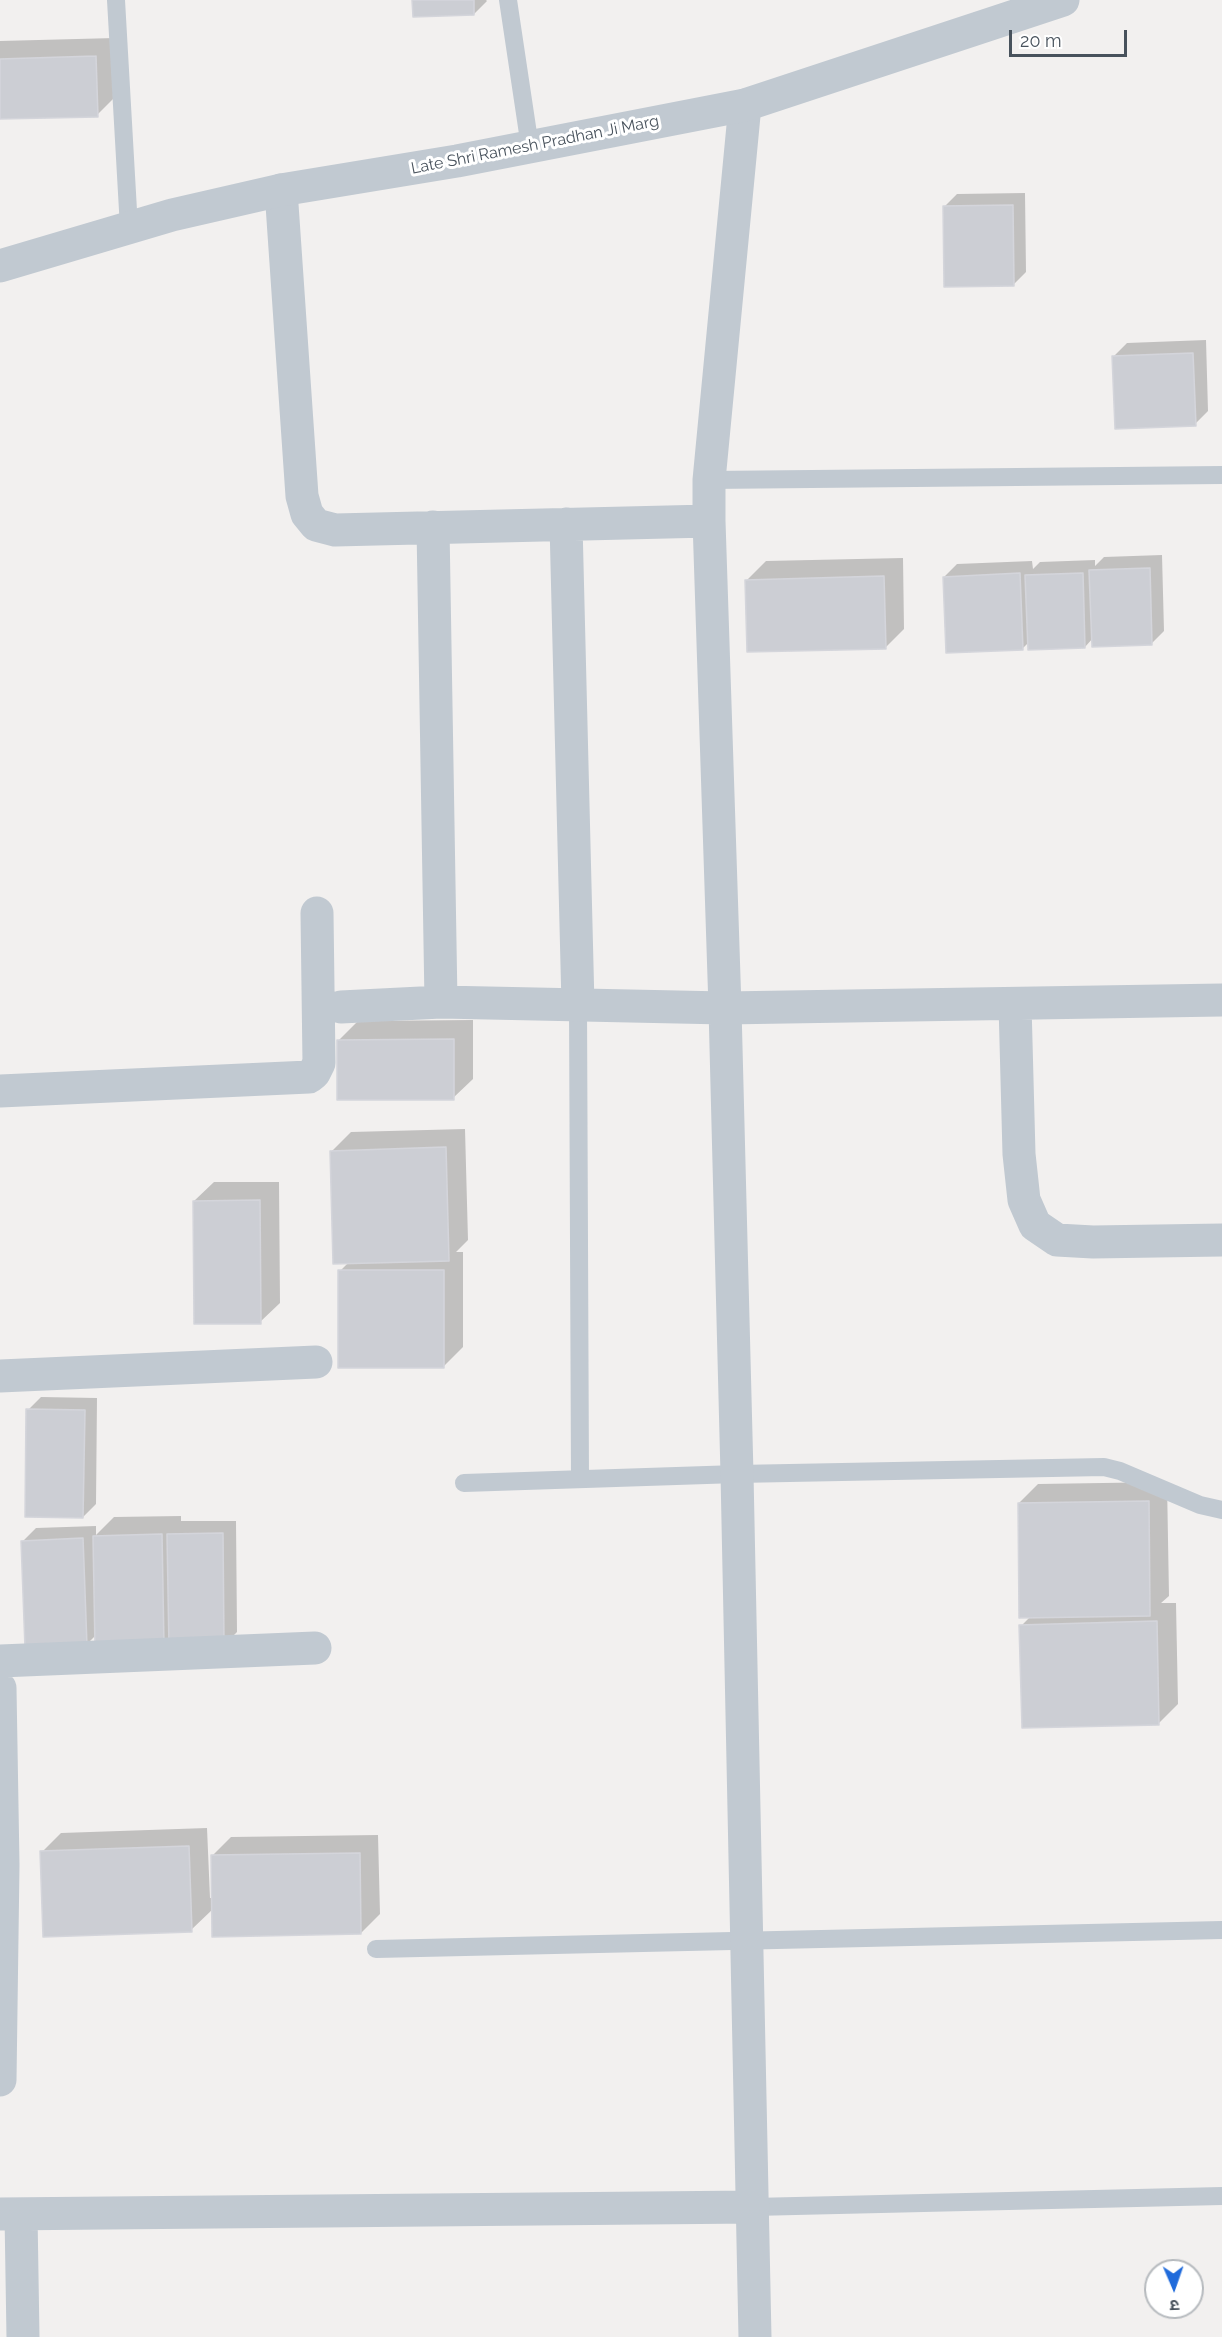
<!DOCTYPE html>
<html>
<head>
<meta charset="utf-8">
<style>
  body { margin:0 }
  #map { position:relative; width:1222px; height:2337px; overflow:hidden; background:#f2f0ef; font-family:Raleway,"Noto Sans Devanagari",sans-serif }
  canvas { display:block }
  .north { position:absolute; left:1144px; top:2259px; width:60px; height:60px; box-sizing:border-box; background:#fff; border:2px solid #b6babe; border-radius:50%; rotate:178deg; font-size:16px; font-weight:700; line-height:24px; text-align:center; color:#48525c }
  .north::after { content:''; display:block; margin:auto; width:21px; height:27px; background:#206bdb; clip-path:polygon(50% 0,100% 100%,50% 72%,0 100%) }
  .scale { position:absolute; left:1009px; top:30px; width:118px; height:27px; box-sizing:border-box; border:3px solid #48525c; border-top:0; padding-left:8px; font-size:18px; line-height:21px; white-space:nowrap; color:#48525c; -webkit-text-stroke:4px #fff; paint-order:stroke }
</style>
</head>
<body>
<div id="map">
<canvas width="1222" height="2337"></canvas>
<div class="north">उ</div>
<div class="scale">20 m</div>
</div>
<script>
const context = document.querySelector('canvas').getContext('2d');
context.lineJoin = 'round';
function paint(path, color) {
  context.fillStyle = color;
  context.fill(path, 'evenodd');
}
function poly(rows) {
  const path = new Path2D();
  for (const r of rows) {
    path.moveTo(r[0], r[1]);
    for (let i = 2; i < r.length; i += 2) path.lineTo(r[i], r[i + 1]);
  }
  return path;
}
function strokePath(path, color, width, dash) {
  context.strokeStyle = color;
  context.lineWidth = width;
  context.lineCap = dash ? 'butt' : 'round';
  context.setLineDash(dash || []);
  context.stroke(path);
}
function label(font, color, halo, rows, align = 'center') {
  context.font = font + ' Raleway,sans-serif';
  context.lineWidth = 6;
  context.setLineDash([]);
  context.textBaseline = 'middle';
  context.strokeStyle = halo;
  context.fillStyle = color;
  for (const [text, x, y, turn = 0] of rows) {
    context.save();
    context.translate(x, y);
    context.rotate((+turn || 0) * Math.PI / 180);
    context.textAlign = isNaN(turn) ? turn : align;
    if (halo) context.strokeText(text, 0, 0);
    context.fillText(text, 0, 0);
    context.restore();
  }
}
paint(poly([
  [414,0,486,0,487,1,474,14],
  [115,38,116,96,97,115,0,118,0,41],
  [1025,193,1026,272,1013,285,944,207,957,194],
  [1206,340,1208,411,1195,424,1114,356,1127,343],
  [1162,555,1164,631,1151,644,1093,638,1085,647,1029,642,1023,648,944,577,957,564,1032,561,1033,569,1040,562,1095,560,1095,566,1104,557],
  [903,558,904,629,885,648,747,580,766,561],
  [473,1020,473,1079,453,1098,339,1040,358,1021],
  [465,1129,468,1240,456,1252,463,1252,463,1347,444,1366,340,1271,349,1262,332,1151,351,1132],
  [214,1182,279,1182,280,1303,260,1322,194,1201],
  [41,1397,97,1398,96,1504,83,1517,28,1410],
  [1167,1482,1169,1596,1161,1603,1176,1603,1178,1704,1159,1723,1021,1626,1030,1617,1019,1503,1038,1484],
  [181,1516,181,1521,236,1521,237,1632,224,1645,97,1634,87,1644,23,1541,36,1528,96,1526,96,1535,114,1517],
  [207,1828,210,1898,213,1898,212,1856,231,1837,378,1835,380,1914,361,1933,213,1909,191,1930,42,1852,61,1833]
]), '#0003');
const building = poly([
  [412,0,474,0,474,15,413,17,412,0],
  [96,56,98,117,0,119,0,59,96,56],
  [1013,205,1014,286,944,287,943,206,1013,205],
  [1193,353,1196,426,1115,429,1112,356,1193,353],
  [1150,568,1152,645,1092,647,1089,570,1150,568],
  [1020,573,1023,650,946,653,943,577,1020,573],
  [1083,573,1085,648,1028,650,1025,575,1083,573],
  [884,576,886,649,747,652,745,580,884,576],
  [454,1039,454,1100,337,1100,337,1040,454,1039],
  [446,1147,449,1261,333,1264,330,1151,446,1147],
  [260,1200,261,1324,194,1324,193,1201,260,1200],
  [338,1270,444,1270,444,1368,338,1368,338,1270],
  [26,1409,85,1410,83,1518,25,1517,26,1409],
  [1149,1501,1150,1616,1019,1618,1018,1503,1149,1501],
  [223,1533,224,1646,169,1647,167,1534,223,1533],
  [162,1534,164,1646,95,1647,93,1536,162,1534],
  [83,1538,87,1646,25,1648,21,1541,83,1538],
  [1157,1621,1159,1725,1022,1728,1019,1625,1157,1621],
  [189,1846,192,1932,43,1937,40,1851,189,1846],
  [360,1853,361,1934,212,1937,211,1855,360,1853]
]);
paint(building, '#ccced4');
strokePath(building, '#d4d5db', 1.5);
strokePath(poly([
  [116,0,129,228],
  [508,0,530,147],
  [709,480,1222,475],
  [578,1005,580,1479],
  [464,1483,737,1474,1104,1467,1120,1471,1200,1505,1222,1510],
  [376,1949,1222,1930],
  [753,2207,1222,2196]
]), '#c1c9d1', 18);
strokePath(poly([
  [745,105,709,480,709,521,725,1008,737,1474,755,2337],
  [281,190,302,496,307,514,316,525,335,530,709,521],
  [566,524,578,1005],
  [433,527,441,1002],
  [1015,1004,1019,1154,1024,1200,1035,1225,1057,1240,1093,1242,1222,1240],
  [341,1007,441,1002,725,1008,1222,1000],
  [0,1091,309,1077,314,1073,319,1063,317,913],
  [0,1376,316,1362],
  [0,1661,315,1648],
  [0,1688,3,1865,0,2080],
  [0,2214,753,2207],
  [21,2214,23,2337]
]), '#c1c9d1', 33);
strokePath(poly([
  [0,266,172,215,281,190,457,161,745,105,1063,0]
]), '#c1c9d1', 33);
label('16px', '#48525c', '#fff', [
  ["Late Shri Ramesh Pradhan Ji Marg",535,145,-11]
]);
</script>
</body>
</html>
